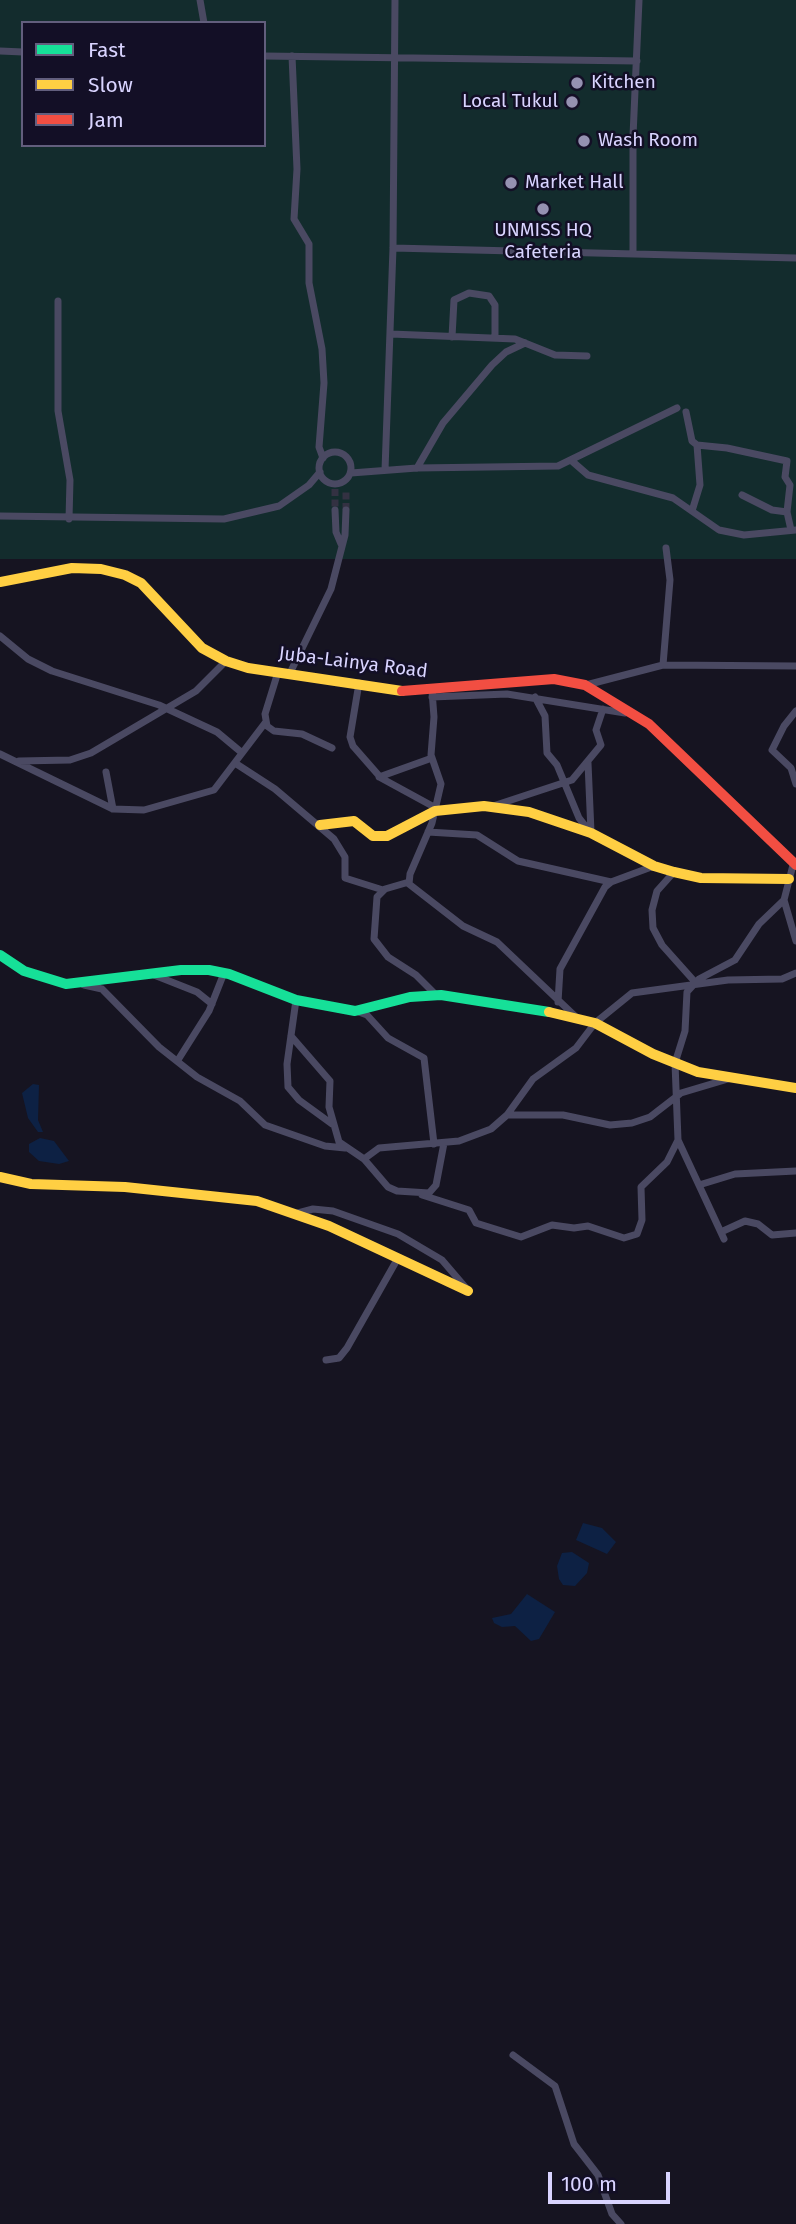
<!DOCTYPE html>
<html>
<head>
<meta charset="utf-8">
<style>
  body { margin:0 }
  #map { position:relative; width:796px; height:2224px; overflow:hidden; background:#161421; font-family:"Fira Sans",sans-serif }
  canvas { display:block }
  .legend { position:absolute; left:21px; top:21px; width:245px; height:126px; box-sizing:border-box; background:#130f26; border:2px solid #625e7d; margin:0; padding:9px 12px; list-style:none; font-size:21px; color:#d9d4ff }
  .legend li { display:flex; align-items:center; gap:14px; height:35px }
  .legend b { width:35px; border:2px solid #625e7d }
  .scale { position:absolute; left:548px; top:2172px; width:122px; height:32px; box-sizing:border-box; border:4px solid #d9d4ff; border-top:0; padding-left:9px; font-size:21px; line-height:24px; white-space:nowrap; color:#d9d4ff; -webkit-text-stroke:5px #130f26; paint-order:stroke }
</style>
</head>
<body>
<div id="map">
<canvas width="796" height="2224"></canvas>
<ul class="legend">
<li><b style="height:9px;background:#16e098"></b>Fast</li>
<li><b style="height:9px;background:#ffcf43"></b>Slow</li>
<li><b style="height:9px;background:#f24e42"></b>Jam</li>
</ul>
<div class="scale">100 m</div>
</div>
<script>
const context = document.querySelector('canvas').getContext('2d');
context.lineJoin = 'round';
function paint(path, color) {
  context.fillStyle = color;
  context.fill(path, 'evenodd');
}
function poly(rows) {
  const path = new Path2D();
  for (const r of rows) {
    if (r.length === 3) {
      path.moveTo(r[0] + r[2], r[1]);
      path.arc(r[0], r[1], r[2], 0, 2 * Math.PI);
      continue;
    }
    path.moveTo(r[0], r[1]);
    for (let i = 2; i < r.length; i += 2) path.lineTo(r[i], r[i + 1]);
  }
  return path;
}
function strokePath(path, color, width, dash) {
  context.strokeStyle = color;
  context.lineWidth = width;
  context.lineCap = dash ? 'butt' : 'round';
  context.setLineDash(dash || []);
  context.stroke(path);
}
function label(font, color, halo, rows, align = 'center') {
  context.font = font + ' "Fira Sans",sans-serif';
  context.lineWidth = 5;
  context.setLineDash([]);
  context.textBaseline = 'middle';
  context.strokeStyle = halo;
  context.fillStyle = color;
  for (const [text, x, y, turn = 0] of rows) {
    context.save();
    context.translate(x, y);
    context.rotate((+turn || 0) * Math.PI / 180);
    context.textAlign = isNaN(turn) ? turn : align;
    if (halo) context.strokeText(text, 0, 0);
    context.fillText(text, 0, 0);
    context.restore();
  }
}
paint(poly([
  [0,0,796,0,796,559,0,559],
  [23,23,264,23,264,145,23,145]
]), '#132c2d');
paint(poly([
  [33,1084,39,1085,38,1120,43,1132,38,1132,28,1118,22,1093],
  [40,1138,54,1141,69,1161,59,1164,39,1161,29,1152,29,1144],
  [583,1523,602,1528,616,1542,607,1554,576,1540],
  [572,1552,589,1563,587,1573,575,1586,563,1585,559,1579,557,1566,562,1553],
  [527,1594,555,1612,539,1639,531,1641,515,1626,502,1627,494,1623,492,1618,511,1614]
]), '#0d2144');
strokePath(poly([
  [335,489,335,510],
  [346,510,346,489]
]), '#333142', 7, [7, 3.5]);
strokePath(poly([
  [200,0,204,23],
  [0,51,23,52],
  [264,56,637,61],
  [292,56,297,169,294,219,309,244,309,283,322,349,324,383,319,447,323,458],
  [393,248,796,258],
  [633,254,633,136,639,0],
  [58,301,58,411,70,480,69,519],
  [391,334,515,339,555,355,587,356],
  [452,337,454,300,469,293,489,296,495,305,495,338],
  [686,412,692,441,697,445],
  [335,468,16],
  [573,462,588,475,673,498,719,530,744,535,796,530],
  [417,468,443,423,492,365,506,352,525,343],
  [385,470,393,248,395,0],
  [351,473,417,468,558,466,677,408],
  [742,495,772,510,787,512],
  [335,510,336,532,341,544],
  [692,511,700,485,697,445,727,448,787,461,785,477,790,485,787,512,791,530],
  [0,516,224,519,279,506,309,485,320,472],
  [0,636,28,659,52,671,159,705,217,732,241,752],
  [663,665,670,580,666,548],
  [278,672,265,714,267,726,274,731,302,734,332,748],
  [290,673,331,589,345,535,346,510],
  [359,683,350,737,353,746,381,778,436,808],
  [586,685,663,665,796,666],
  [432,691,434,717,431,755,441,784,432,823,410,874,409,884,463,926,497,942,576,1017],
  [432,697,507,694,625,713],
  [535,697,545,716,547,753,557,765,579,818,590,832],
  [796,711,784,726,772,750,791,768,796,784],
  [0,754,113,809,144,810,214,790,265,723],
  [19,761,70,760,91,753,196,691,226,661],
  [235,763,275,789,334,839,345,857,345,878,383,890],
  [588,763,591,832],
  [106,772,113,809],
  [379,777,432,758],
  [490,807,572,780,601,745,596,730,603,709],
  [428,832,477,835,518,861,611,882],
  [794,861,784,900,796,941],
  [674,872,657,891,652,910,653,928,662,945,695,982],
  [409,882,385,889,377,897,374,939,388,957,416,975,436,995],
  [154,975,197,992,212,1004],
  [84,985,102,989,159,1047,197,1077,240,1101,265,1125,325,1146,345,1148],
  [296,1000,287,1064,288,1087,299,1100,332,1124],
  [558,1002,560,969,605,887,611,882,654,866],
  [356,1011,367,1015,388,1038,424,1058,434,1144],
  [291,1036,330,1081,329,1107,339,1142,364,1159,388,1187,397,1191,429,1193,436,1185,444,1143],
  [178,1060,209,1011,224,973],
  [507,1115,563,1115,610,1125,632,1123,650,1117,681,1093,728,1079],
  [678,1140,724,1239],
  [364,1159,379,1148,459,1141,491,1129,507,1115,533,1079,576,1048,595,1023,632,993,728,980,782,979,796,973],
  [699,1185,735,1174,796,1171],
  [422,1195,469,1210,476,1223,521,1237,552,1225,574,1228,588,1226,624,1238,637,1234,642,1220,641,1187,667,1162,678,1140,675,1063,685,1031,687,992,699,979,735,960,759,924,784,900],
  [298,1213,313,1209,333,1211,398,1234,442,1260,466,1288],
  [721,1232,745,1221,758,1224,772,1235,796,1233],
  [326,1360,339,1358,347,1348,398,1258],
  [513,2055,555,2086,574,2144,598,2175,612,2214,621,2224]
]), '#4a4962', 7);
strokePath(poly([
  [0,955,24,971,66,984,181,970,209,970,229,974,296,1000,355,1011,410,997,441,995,549,1012]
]), '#16e098', 10);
strokePath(poly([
  [0,582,72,568,101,569,125,575,141,583,202,648,226,661,248,668,402,691],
  [320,825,354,821,373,836,387,836,435,811,484,806,529,812,591,833,654,866,674,872,701,878,789,879],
  [549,1012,595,1023,653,1054,698,1072,796,1088],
  [0,1177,31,1184,125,1187,257,1201,329,1226,468,1291]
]), '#ffcf43', 10);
strokePath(poly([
  [402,691,554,679,585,685,649,724,796,865]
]), '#f24e42', 10);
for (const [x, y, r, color] of [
  [577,83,7,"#9591b1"],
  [572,102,7,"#9591b1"],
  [584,141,7,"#9591b1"],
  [511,183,7,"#9591b1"],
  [543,209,7,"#9591b1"]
]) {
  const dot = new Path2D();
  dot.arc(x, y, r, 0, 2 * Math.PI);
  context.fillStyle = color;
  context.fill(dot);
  strokePath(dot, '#130f26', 2.5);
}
label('19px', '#d9d4ff', '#130f26', [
  ["Kitchen",591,83],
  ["Local Tukul",558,102,"right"],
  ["Wash Room",598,141],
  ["Market Hall",525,183],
  ["UNMISS HQ",543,231,"center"],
  ["Cafeteria",543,253,"center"]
], 'left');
label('19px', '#d9d4ff', '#130f26', [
  ["Juba-Lainya Road",353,663,7]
]);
</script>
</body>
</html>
